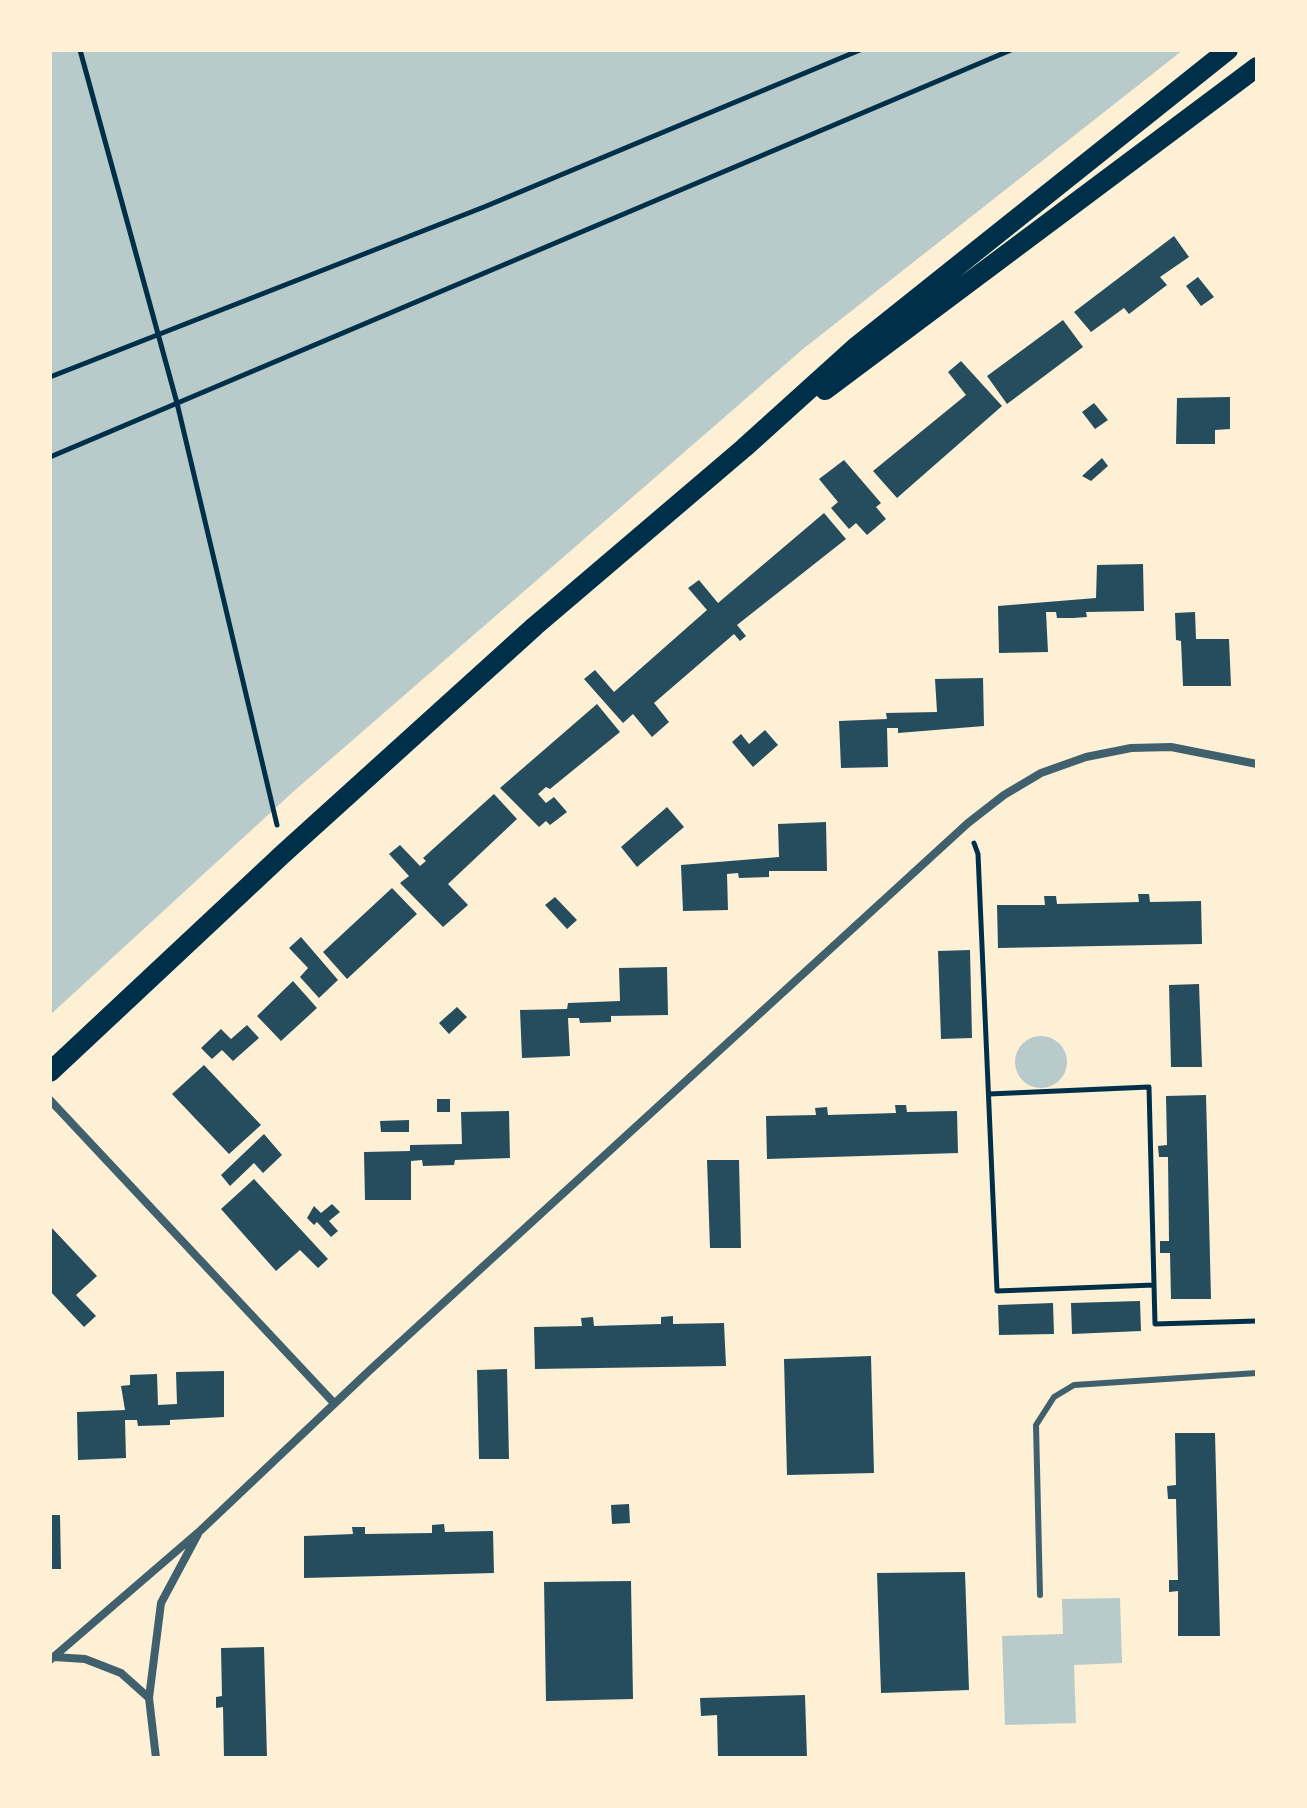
<!DOCTYPE html>
<html>
<head>
<meta charset="utf-8">
<style>
  body { margin:0 }
  #map { position:relative; width:1307px; height:1808px; overflow:hidden; background:#fdf0d5; font-family:Jost,sans-serif }
  canvas { display:block }
  .frame { position:absolute; inset:0; border:52px solid #fdf0d5; pointer-events:none }
</style>
</head>
<body>
<div id="map">
<canvas width="1307" height="1808"></canvas>
<div class="frame"></div>
</div>
<script>
const context = document.querySelector('canvas').getContext('2d');
context.lineJoin = 'round';
function paint(path, color) {
  context.fillStyle = color;
  context.fill(path, 'evenodd');
}
function poly(rows) {
  const path = new Path2D();
  for (const r of rows) {
    if (r.length === 3) {
      path.moveTo(r[0] + r[2], r[1]);
      path.arc(r[0], r[1], r[2], 0, 2 * Math.PI);
      continue;
    }
    path.moveTo(r[0], r[1]);
    for (let i = 2; i < r.length; i += 2) path.lineTo(r[i], r[i + 1]);
  }
  return path;
}
function strokePath(path, color, width, dash) {
  context.strokeStyle = color;
  context.lineWidth = width;
  context.lineCap = dash ? 'butt' : 'round';
  context.setLineDash(dash || []);
  context.stroke(path);
}
paint(poly([
  [50,50,1183,50,803,349,294,791,50,1015],
  [1041,1062,26],
  [1120,1598,1122,1663,1074,1665,1076,1723,1005,1725,1002,1636,1063,1634,1062,1599]
]), '#b9caca');
paint(poly([
  [1174,236,1189,257,1160,277,1167,285,1129,314,1124,308,1091,332,1074,312],
  [1198,277,1214,297,1201,306,1186,286],
  [1063,320,1083,347,1007,404,987,376],
  [961,361,1002,406,897,498,873,471,966,395,948,372],
  [1230,397,1230,429,1215,430,1215,444,1176,444,1177,398],
  [1094,403,1108,420,1095,429,1082,412],
  [1102,458,1108,466,1091,481,1082,476],
  [844,460,881,503,876,507,886,519,867,535,856,523,849,529,831,508,838,502,819,479],
  [824,513,846,539,737,625,746,636,740,641,734,634,654,703,669,722,652,737,633,714,623,723,584,679,595,670,614,692,707,610,688,588,699,580,718,603],
  [1143,564,1144,611,1086,612,1087,617,1073,618,1057,618,1056,612,1046,612,1048,652,999,653,998,606,1096,598,1097,565],
  [1195,612,1196,639,1229,639,1231,686,1183,686,1181,641,1176,640,1175,613],
  [983,678,984,726,898,733,898,728,887,728,888,767,841,768,839,721,887,719,886,713,937,712,935,679],
  [597,704,620,732,550,789,546,787,538,794,546,803,554,797,567,812,550,825,546,821,539,827,500,788],
  [765,730,778,745,753,767,732,742,741,734,749,744],
  [494,794,517,819,448,884,468,905,443,927,400,883,409,876,389,854,400,845,420,866,426,861,423,858],
  [667,807,684,827,637,867,621,847],
  [826,822,827,871,769,871,769,877,739,878,738,873,727,874,728,910,683,911,681,865,779,857,778,824],
  [392,888,417,914,347,979,323,952],
  [1138,894,1149,894,1150,902,1201,901,1202,944,998,948,997,905,1045,905,1044,896,1056,896,1057,904,1139,902],
  [555,897,577,920,567,929,545,905],
  [301,937,338,980,319,998,300,977,308,968,289,948],
  [970,950,972,1038,941,1039,938,951],
  [667,967,668,1015,611,1016,611,1022,580,1023,579,1018,568,1018,570,1056,522,1058,520,1010,567,1009,568,1003,620,1001,619,968],
  [293,981,317,1008,281,1041,257,1016],
  [1199,984,1202,1067,1171,1067,1169,985],
  [457,1007,467,1017,449,1034,439,1023],
  [247,1025,259,1038,233,1061,222,1050,212,1059,201,1048,221,1029,231,1039],
  [204,1065,261,1125,229,1154,172,1094],
  [1206,1095,1211,1299,1171,1299,1170,1253,1160,1253,1160,1241,1169,1241,1168,1157,1159,1157,1158,1146,1167,1145,1166,1096],
  [437,1099,450,1099,450,1112,437,1112],
  [895,1105,906,1105,907,1112,957,1111,958,1153,767,1159,766,1116,816,1115,815,1108,827,1107,828,1115,896,1113],
  [509,1111,510,1158,455,1160,454,1165,423,1166,422,1160,411,1161,411,1200,365,1200,364,1152,410,1151,410,1145,462,1144,461,1112],
  [409,1120,409,1132,381,1132,380,1121],
  [264,1134,282,1155,263,1173,254,1163,230,1186,221,1175],
  [707,1160,739,1160,741,1248,710,1248],
  [254,1179,328,1259,318,1268,300,1250,276,1271,221,1209],
  [332,1204,340,1212,329,1221,338,1231,331,1237,317,1222,314,1225,307,1218,314,1206,321,1213],
  [50,1226,97,1276,76,1295,96,1316,84,1327,50,1291],
  [1140,1301,1141,1331,1072,1334,1071,1303],
  [1053,1303,1054,1334,999,1335,998,1305],
  [673,1316,673,1324,724,1323,726,1366,535,1369,534,1327,582,1326,581,1318,593,1317,594,1326,661,1324,661,1317],
  [871,1356,874,1473,787,1475,784,1359],
  [507,1369,509,1459,479,1459,477,1370],
  [224,1371,224,1417,170,1420,170,1425,138,1426,137,1420,125,1420,126,1458,78,1460,77,1412,125,1410,121,1386,130,1385,130,1375,157,1374,158,1405,177,1404,176,1372],
  [1175,1433,1215,1433,1220,1636,1178,1636,1178,1591,1169,1592,1169,1580,1178,1580,1176,1499,1168,1499,1167,1486,1176,1485],
  [629,1504,630,1523,612,1524,611,1505],
  [50,1515,60,1515,61,1569,50,1569],
  [444,1524,445,1532,493,1531,494,1573,304,1578,304,1536,353,1534,352,1527,365,1527,365,1534,432,1533,432,1525],
  [965,1572,969,1690,881,1693,877,1573],
  [631,1581,633,1699,546,1701,544,1582],
  [264,1647,267,1758,224,1758,223,1707,216,1708,216,1697,222,1696,221,1648],
  [805,1695,807,1758,718,1758,717,1715,701,1716,700,1698]
]), '#264d5e');
strokePath(poly([
  [80,50,177,403,277,825],
  [50,377,484,207,860,50],
  [50,457,1011,50],
  [974,843,978,854,997,1291,1154,1285,1155,1324,1257,1321],
  [989,1094,1149,1087,1154,1285]
]), '#003049', 5);
strokePath(poly([
  [1040,1595,1036,1425,1054,1397,1074,1385,1257,1373]
]), '#3f606c', 6);
strokePath(poly([
  [50,1100,334,1403],
  [54,1657,85,1659,121,1673,149,1698],
  [50,1660,201,1530,370,1370,968,823,1004,795,1041,773,1086,757,1131,748,1171,747,1257,764],
  [156,1758,149,1698,161,1603,198,1534]
]), '#3f606c', 8);
strokePath(poly([
  [825,390,1257,67],
  [50,1072,284,853,535,626,744,448,857,346,1228,50]
]), '#003049', 20);
</script>
</body>
</html>
